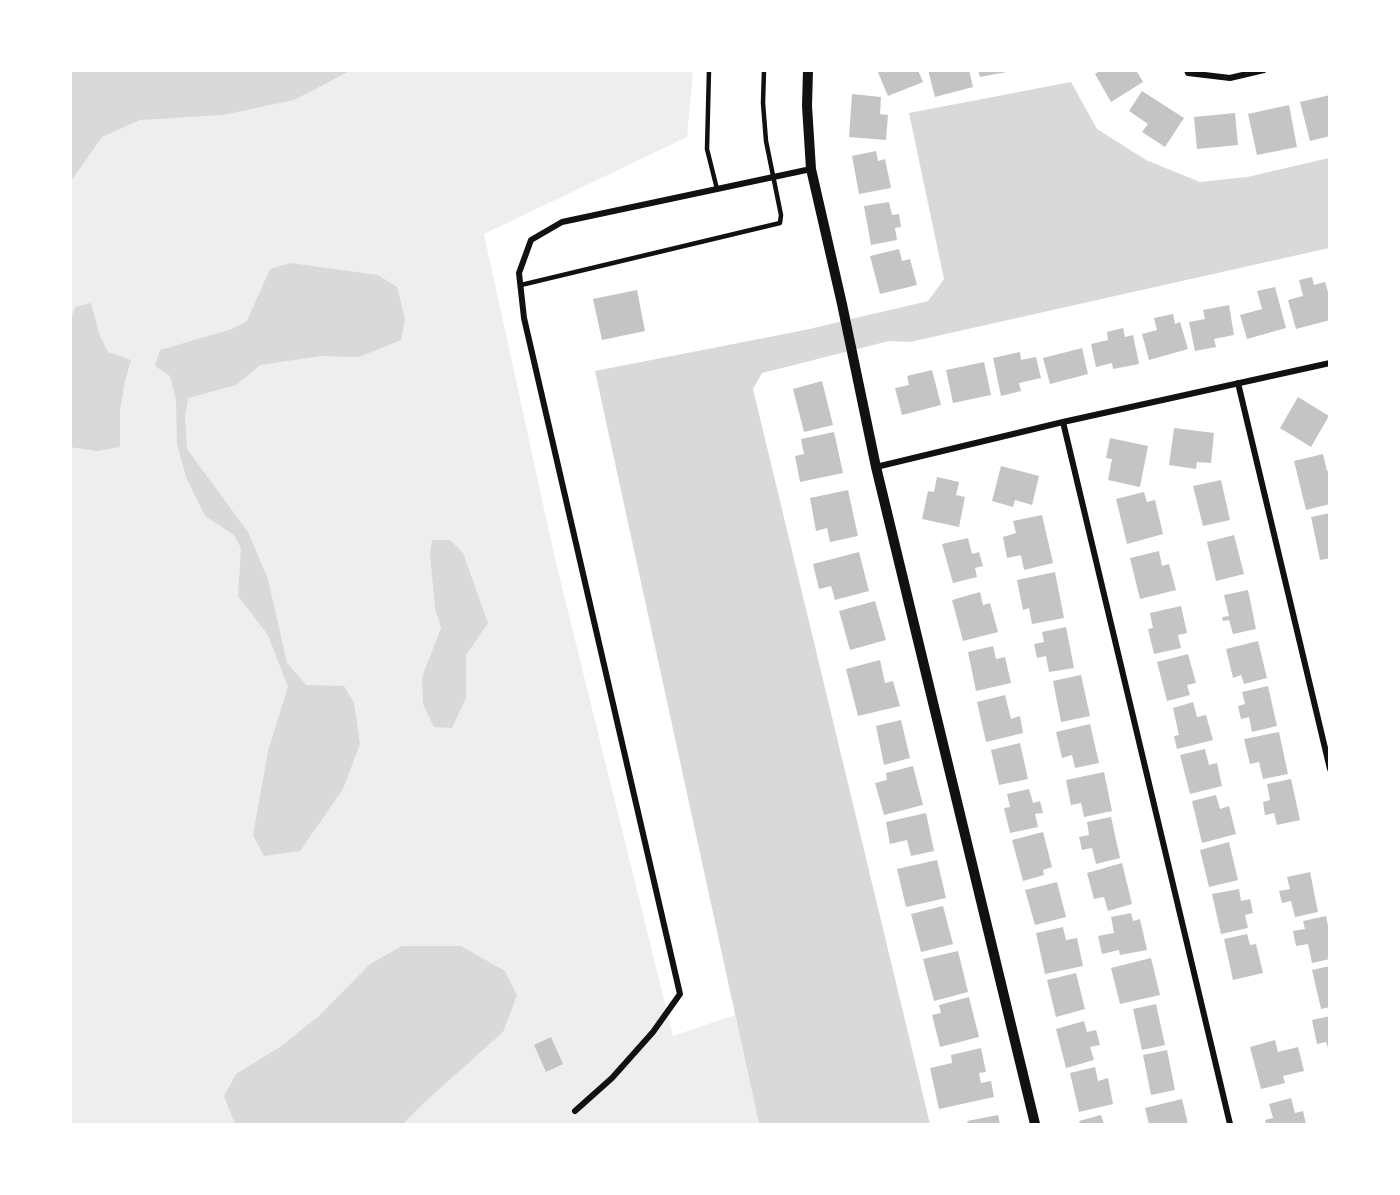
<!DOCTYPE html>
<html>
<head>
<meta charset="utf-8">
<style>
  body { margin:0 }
  #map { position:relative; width:1400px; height:1195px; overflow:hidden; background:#fff; font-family:"Public Sans",sans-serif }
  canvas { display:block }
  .frame { position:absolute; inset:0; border:72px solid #fff; pointer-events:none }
</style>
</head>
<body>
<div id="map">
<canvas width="1400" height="1195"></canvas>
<div class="frame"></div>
</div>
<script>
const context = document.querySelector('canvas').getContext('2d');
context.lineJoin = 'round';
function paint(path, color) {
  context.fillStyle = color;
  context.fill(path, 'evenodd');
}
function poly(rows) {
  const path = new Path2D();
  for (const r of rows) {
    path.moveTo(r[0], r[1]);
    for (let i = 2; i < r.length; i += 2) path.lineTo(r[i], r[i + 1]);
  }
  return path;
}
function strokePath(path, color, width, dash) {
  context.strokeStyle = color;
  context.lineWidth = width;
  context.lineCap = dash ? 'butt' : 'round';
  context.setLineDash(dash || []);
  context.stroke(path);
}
paint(poly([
  [70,71,693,71,687,137,484,234,556,563,673,1036,735,1015,759,1124,71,1124]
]), '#eee');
paint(poly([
  [71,70,350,70,350,71,294,100,223,115,140,120,102,137,71,181],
  [1071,82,1097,129,1146,160,1200,182,1247,177,1329,158,1329,248,910,342,889,341,762,373,753,389,930,1124,759,1124,595,371,805,330,928,301,944,279,909,113],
  [290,263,378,275,397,287,405,319,401,340,359,357,321,356,260,365,236,385,188,398,185,417,187,449,248,532,268,579,287,663,306,685,344,686,354,703,360,744,343,789,300,851,264,856,253,835,268,751,288,687,268,635,238,596,241,548,234,535,205,516,186,477,177,444,176,400,170,376,155,366,160,350,232,329,247,321,270,269],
  [91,303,100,336,108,352,131,360,125,381,120,410,120,447,97,451,70,447,71,319,75,307],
  [432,540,450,540,463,553,488,623,466,655,466,698,452,728,434,727,423,704,422,677,441,628,435,608,430,554],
  [402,946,461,946,505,971,517,995,503,1032,428,1099,403,1124,235,1124,224,1096,236,1074,280,1047,320,1015,370,964]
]), '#d9d9d9');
paint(poly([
  [877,70,918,70,923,82,888,96],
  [928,70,969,70,973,87,935,97],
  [978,70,1007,70,1007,72,980,77],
  [1101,70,1136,70,1143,82,1111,102,1095,74],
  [1142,91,1184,118,1165,147,1142,132,1148,124,1129,111],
  [852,94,881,97,880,114,888,115,886,140,849,137],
  [1330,95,1330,136,1310,141,1300,102],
  [1289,105,1297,147,1257,155,1248,114],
  [1235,113,1238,145,1197,149,1194,117],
  [876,151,878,161,885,159,891,188,859,194,852,156],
  [889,202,892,215,899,214,901,227,895,228,897,240,871,245,864,206],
  [899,249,902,261,910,259,917,285,880,294,870,256],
  [1312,277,1314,285,1325,282,1330,299,1330,320,1296,329,1288,300,1303,296,1299,280],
  [1275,287,1286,328,1247,339,1240,315,1262,309,1257,291],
  [637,290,645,331,602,340,593,299],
  [1229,305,1234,335,1214,339,1216,347,1195,351,1189,322,1205,319,1203,310],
  [1173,314,1175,324,1180,322,1188,349,1149,360,1142,334,1157,330,1154,318],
  [1123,328,1125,337,1133,335,1139,364,1113,369,1112,363,1096,367,1091,344,1108,340,1107,332],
  [1082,348,1088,374,1050,384,1043,358],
  [1020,352,1021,360,1036,357,1041,378,1019,383,1021,391,1001,396,993,358],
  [984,362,991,395,953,403,946,370],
  [932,370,941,405,902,415,895,388,909,385,907,376],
  [822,381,833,425,804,432,793,389],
  [1298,397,1329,416,1311,447,1280,428],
  [1174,428,1214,433,1211,463,1197,462,1196,469,1169,465],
  [834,432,843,473,800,482,795,456,804,454,801,439],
  [1110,438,1148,446,1140,487,1108,480,1112,459,1106,458],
  [1323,454,1327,471,1330,470,1330,504,1306,510,1294,461],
  [1001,466,1039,476,1032,505,1015,500,1013,507,992,501],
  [937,477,959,482,956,495,965,497,959,527,922,519,928,491,934,492],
  [1221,480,1230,520,1203,526,1193,486],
  [848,490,858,536,830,542,827,528,816,531,810,498],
  [1144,492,1147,502,1155,500,1163,534,1127,544,1116,499],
  [1330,513,1330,558,1320,560,1311,517],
  [1042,515,1053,563,1024,570,1021,555,1007,558,1003,537,1016,533,1013,521],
  [1234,535,1244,574,1216,581,1207,542],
  [968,538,972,554,979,552,983,566,975,568,977,577,953,583,942,544],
  [1159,551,1162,566,1169,564,1176,590,1140,599,1130,558],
  [859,552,869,591,835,600,831,586,819,589,813,564],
  [1055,572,1064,618,1032,624,1029,608,1023,610,1017,580],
  [1248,590,1256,629,1233,634,1229,620,1223,621,1222,617,1229,616,1224,595],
  [980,592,983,605,990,603,998,632,963,641,952,600],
  [875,601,886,640,850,650,839,611],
  [1181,606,1187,633,1178,635,1181,648,1154,654,1148,629,1153,628,1150,613],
  [1066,627,1074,668,1049,672,1046,656,1037,658,1034,644,1044,642,1042,632],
  [1258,641,1267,678,1244,684,1241,675,1233,678,1226,649],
  [993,646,996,659,1005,657,1011,683,976,691,968,652],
  [1188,654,1196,683,1187,685,1190,695,1167,701,1157,662],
  [880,660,885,683,893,681,900,706,858,716,846,669],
  [1081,675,1090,716,1061,722,1053,681],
  [1268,686,1277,726,1252,732,1249,717,1241,719,1238,706,1245,704,1242,692],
  [1005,695,1011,719,1020,716,1023,733,986,742,977,702],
  [1193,702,1197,717,1206,715,1213,740,1177,749,1174,736,1179,735,1173,708],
  [901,720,910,758,884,765,876,726],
  [1090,724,1099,763,1075,768,1072,755,1062,758,1056,732],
  [1279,732,1288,774,1263,779,1259,762,1250,764,1244,739],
  [1020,743,1028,779,999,785,991,750],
  [1205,749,1209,765,1217,763,1222,786,1190,794,1180,755],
  [913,766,923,805,884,815,875,783,887,780,886,773],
  [1104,772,1112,811,1084,817,1081,803,1071,805,1066,780],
  [1291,779,1300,820,1277,825,1274,813,1265,815,1263,802,1270,800,1267,784],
  [1029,789,1033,803,1040,801,1043,813,1035,814,1038,827,1010,833,1004,808,1010,807,1007,794],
  [1216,795,1220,809,1229,806,1236,834,1202,843,1192,801],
  [926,813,934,851,911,856,907,840,890,844,886,822],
  [1111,817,1120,858,1096,864,1092,848,1082,850,1079,837,1089,835,1087,822],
  [1043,832,1052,867,1043,870,1044,875,1023,881,1012,840],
  [1229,842,1238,880,1209,887,1200,850],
  [937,860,946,898,906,907,897,869],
  [1122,863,1132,904,1108,911,1104,897,1094,899,1087,873],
  [1310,872,1318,912,1295,917,1291,901,1282,903,1279,891,1290,889,1287,877],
  [1057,882,1066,917,1035,925,1025,890],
  [1239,889,1241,901,1250,899,1253,913,1245,915,1248,928,1221,934,1212,894],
  [943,906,953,944,921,952,911,914],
  [1131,913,1133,921,1140,919,1147,950,1120,955,1119,950,1102,954,1098,936,1114,933,1111,917],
  [1326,916,1330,935,1330,959,1312,963,1308,944,1296,946,1293,931,1305,929,1303,921],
  [1063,927,1066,940,1077,938,1083,966,1045,974,1036,933],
  [1247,934,1250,945,1256,944,1263,973,1233,980,1224,939],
  [958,951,968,992,934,1001,923,959],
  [1151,958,1160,995,1120,1004,1111,968],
  [1330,966,1330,1007,1321,1009,1312,970],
  [1076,973,1085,1009,1056,1017,1047,980],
  [969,997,979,1037,940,1047,932,1015,941,1013,939,1005],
  [1156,1004,1165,1045,1142,1050,1133,1009],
  [1330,1016,1330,1051,1329,1051,1326,1042,1317,1044,1312,1020],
  [1084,1021,1087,1032,1096,1030,1100,1045,1090,1047,1094,1060,1066,1068,1056,1029],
  [551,1037,563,1064,546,1072,534,1045],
  [1275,1040,1278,1052,1298,1047,1304,1071,1283,1076,1285,1083,1261,1089,1250,1047],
  [981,1048,986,1072,979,1073,981,1083,991,1081,994,1097,939,1109,930,1068,952,1063,951,1055],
  [1167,1050,1175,1090,1151,1095,1143,1055],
  [1095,1067,1098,1081,1108,1078,1113,1104,1079,1112,1070,1073],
  [1291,1098,1295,1113,1303,1111,1306,1124,1266,1124,1265,1120,1273,1118,1269,1104],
  [1182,1099,1188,1124,1149,1124,1145,1108],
  [998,1115,1000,1124,968,1124,967,1121],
  [1101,1115,1104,1124,1080,1124,1079,1121]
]), '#c4c4c4');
strokePath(poly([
  [709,70,707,149,717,189],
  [521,285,780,223,781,215,766,141,763,103,764,70]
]), '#111', 4.5);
strokePath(poly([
  [1187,70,1188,73,1230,78,1264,70],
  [1238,383,1330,769],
  [1063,422,1230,1124],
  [876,467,1063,422,1330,363],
  [575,1111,612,1078,653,1032,680,994,524,318,519,273,531,240,562,222,811,169]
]), '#111', 6);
strokePath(poly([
  [808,70,807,106,811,169,842,304,876,467,1035,1124]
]), '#111', 10);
</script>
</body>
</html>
